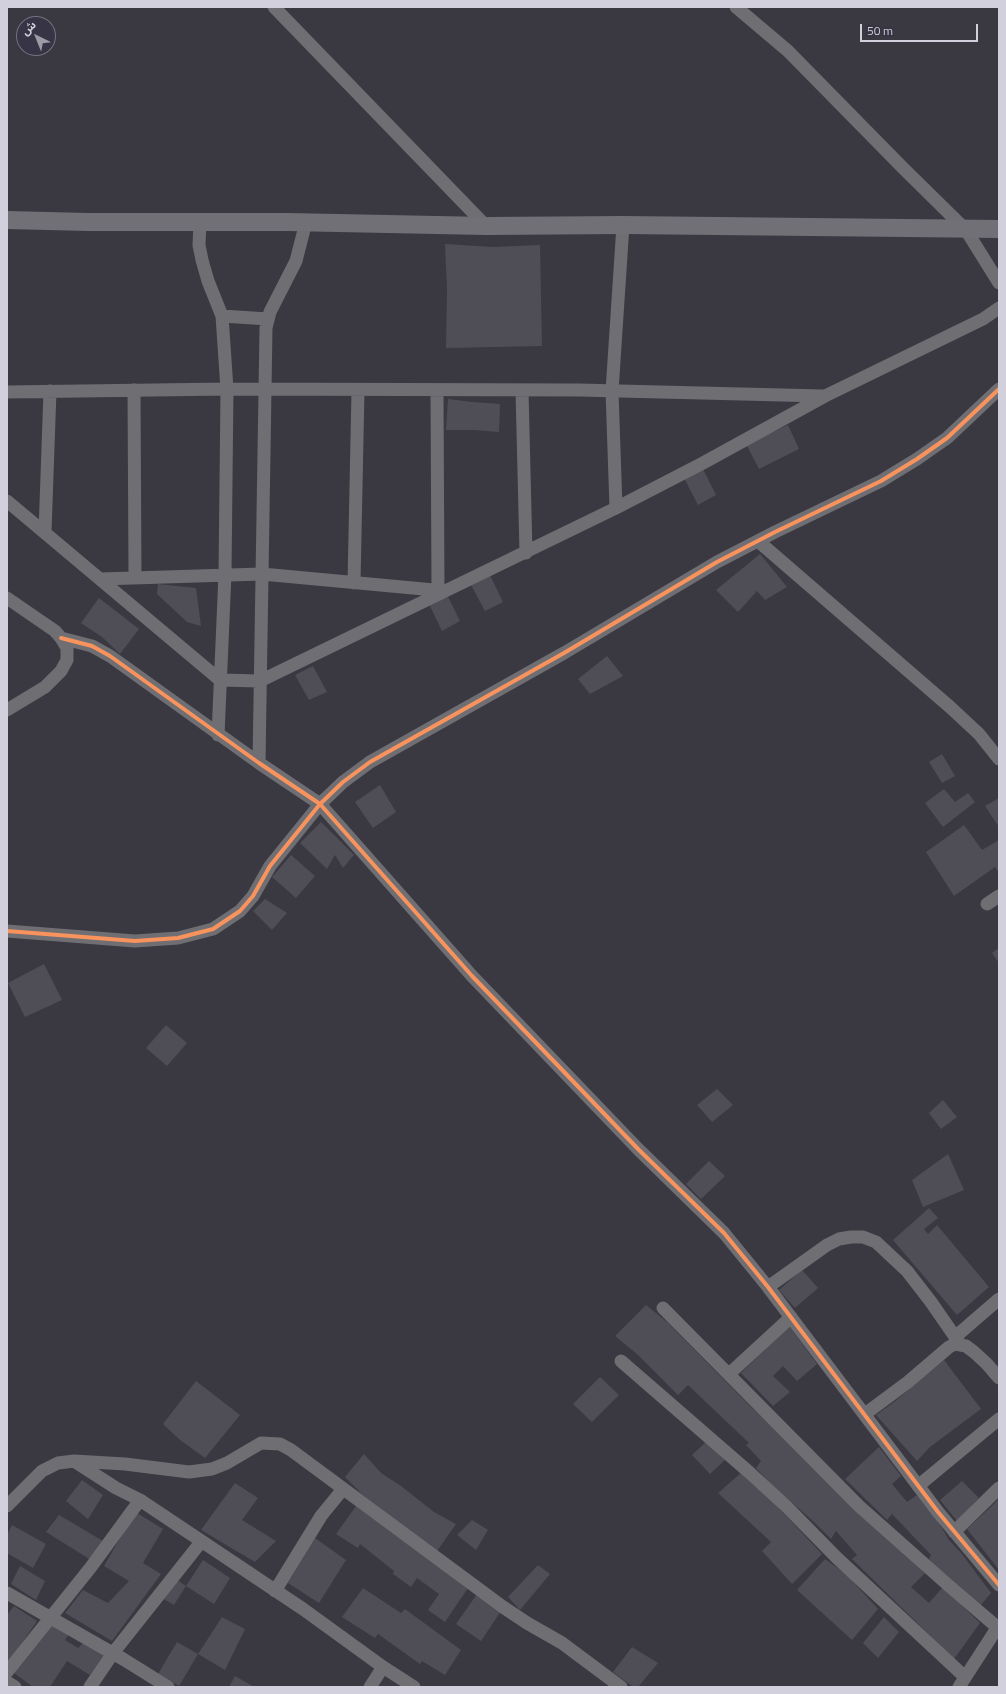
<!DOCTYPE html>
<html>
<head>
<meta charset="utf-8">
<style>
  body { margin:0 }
  #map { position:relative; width:1006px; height:1694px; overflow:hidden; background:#3a3841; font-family:"Titillium Web","Noto Sans Arabic",sans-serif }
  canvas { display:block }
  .frame { position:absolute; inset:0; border:8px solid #d2d0dc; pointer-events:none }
  .north { position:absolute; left:16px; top:16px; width:40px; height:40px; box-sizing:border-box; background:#373445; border:1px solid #757281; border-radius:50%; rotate:317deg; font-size:11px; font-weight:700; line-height:16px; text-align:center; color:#d2d0dc }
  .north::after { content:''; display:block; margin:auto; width:14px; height:18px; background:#9d9ba6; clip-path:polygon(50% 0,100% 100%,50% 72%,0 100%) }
  .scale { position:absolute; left:860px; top:24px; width:118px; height:18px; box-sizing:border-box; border:2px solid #d2d0dc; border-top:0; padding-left:5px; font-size:12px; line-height:14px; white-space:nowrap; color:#d2d0dc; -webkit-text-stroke:3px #373445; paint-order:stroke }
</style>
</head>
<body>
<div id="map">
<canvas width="1006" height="1694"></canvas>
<div class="frame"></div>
<div class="north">ش</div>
<div class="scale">50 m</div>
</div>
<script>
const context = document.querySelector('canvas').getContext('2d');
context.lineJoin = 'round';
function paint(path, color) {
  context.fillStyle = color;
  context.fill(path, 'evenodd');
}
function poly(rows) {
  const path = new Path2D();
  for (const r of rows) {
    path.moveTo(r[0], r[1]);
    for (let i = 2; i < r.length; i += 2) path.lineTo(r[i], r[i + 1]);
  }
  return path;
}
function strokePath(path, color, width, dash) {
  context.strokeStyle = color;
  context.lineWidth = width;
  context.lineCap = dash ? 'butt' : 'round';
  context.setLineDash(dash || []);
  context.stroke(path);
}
paint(poly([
  [445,244,493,247,540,245,542,346,446,348,447,289],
  [448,399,472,402,500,404,499,432,473,430,446,430],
  [788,425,799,449,759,469,746,444],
  [703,469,716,495,698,505,684,478],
  [760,554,787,587,765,600,757,591,738,612,716,590],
  [490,575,503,602,485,611,471,585],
  [158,584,196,588,201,626,187,622,157,594],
  [447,595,460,621,442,631,429,604],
  [99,598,139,629,120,654,102,637,81,623],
  [607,656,623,676,590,694,578,679],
  [313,666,327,692,309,700,295,675],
  [942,754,955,776,942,783,929,762],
  [380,785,396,812,373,828,355,802],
  [944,789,955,802,968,793,975,802,943,827,925,803],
  [999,798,999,827,985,806],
  [321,822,354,855,343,868,335,855,327,869,300,843],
  [964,825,982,850,999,840,999,873,995,867,954,896,926,852],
  [291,855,315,876,296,898,272,877],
  [265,899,287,913,272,930,253,911],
  [999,948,999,963,992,953],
  [44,964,62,1000,25,1017,8,983],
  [166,1025,187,1043,167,1066,146,1048],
  [717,1089,733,1105,712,1122,697,1105],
  [943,1100,957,1117,941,1129,929,1113],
  [948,1154,964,1190,923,1207,912,1180],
  [709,1161,725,1176,701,1199,686,1184],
  [929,1208,938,1218,924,1229,928,1234,937,1225,989,1287,957,1315,893,1240],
  [802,1270,818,1288,795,1308,779,1290],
  [646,1305,667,1322,749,1405,784,1437,925,1573,911,1587,929,1603,943,1587,980,1623,954,1659,852,1559,857,1555,836,1531,831,1539,814,1522,770,1483,756,1468,761,1461,746,1445,749,1443,688,1385,678,1395,637,1354,615,1336],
  [789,1326,817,1364,797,1381,783,1366,773,1376,790,1392,773,1406,741,1373],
  [944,1360,981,1409,930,1447,917,1461,876,1415,894,1402],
  [600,1377,619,1395,592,1422,573,1404],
  [196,1381,240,1415,205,1458,180,1440,163,1424],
  [707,1441,725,1460,710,1474,692,1455],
  [879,1447,901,1476,892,1484,907,1502,917,1495,936,1518,949,1540,962,1554,991,1593,980,1606,943,1574,929,1559,931,1555,892,1514,887,1520,845,1479],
  [364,1454,381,1473,401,1486,434,1512,456,1524,437,1551,363,1495,345,1477],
  [741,1473,775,1504,822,1554,792,1584,762,1551,771,1542,718,1493],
  [82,1480,103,1495,88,1519,66,1501],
  [962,1481,979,1498,957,1521,940,1500],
  [235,1483,258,1498,242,1520,276,1541,255,1562,201,1530],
  [999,1499,999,1570,967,1529],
  [356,1506,468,1588,445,1622,428,1610,439,1594,417,1578,411,1587,393,1574,394,1571,360,1544,358,1548,336,1534],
  [137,1513,163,1529,143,1563,161,1574,112,1641,65,1613,83,1590,108,1603,129,1581,104,1566,126,1528],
  [59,1515,103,1541,91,1560,46,1532],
  [472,1520,488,1530,476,1550,457,1535],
  [12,1525,46,1544,33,1568,7,1553,7,1535],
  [315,1538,346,1560,319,1603,288,1583],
  [825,1559,846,1574,878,1609,852,1640,797,1590],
  [203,1560,230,1578,214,1604,186,1586],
  [538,1565,550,1574,520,1610,508,1597],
  [20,1566,45,1581,36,1600,11,1584],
  [176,1579,186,1586,174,1605,162,1598],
  [363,1588,401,1613,405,1609,461,1650,445,1675,422,1661,420,1664,378,1634,375,1638,342,1617],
  [477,1594,501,1611,481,1641,456,1624],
  [14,1606,37,1621,7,1665,7,1615],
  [222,1617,245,1629,225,1670,198,1654,179,1686,158,1674,177,1642,198,1654],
  [884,1617,899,1632,878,1658,863,1643],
  [51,1624,69,1634,65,1640,78,1648,85,1641,105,1653,90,1675,67,1661,50,1687,33,1687,14,1673],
  [632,1647,658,1663,638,1687,633,1687,613,1672],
  [235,1676,254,1687,229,1687]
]), '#4f4e56');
strokePath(poly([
  [274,7,486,226],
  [736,7,788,51,903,168,966,230,999,283],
  [200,222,199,245,202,260,208,281,222,316,227,389,225,574,218,735],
  [222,316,268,319],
  [134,390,135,577],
  [437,390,438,591],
  [522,390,526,553],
  [7,392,227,389,579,390,823,396],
  [7,501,220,680,260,681,616,508,703,463,825,396,983,319,999,308],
  [616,508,612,391,623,225],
  [45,532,50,391],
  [758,541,950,707,979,734,999,759],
  [100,579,262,574,445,591],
  [354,583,358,390],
  [7,598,55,631,61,638,67,648,67,660,61,671,45,687,7,710],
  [61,638,92,646,110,656,259,763,320,804,472,976,638,1149,724,1233,768,1287,938,1512,999,1585],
  [259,763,266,328,270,312,296,261,306,222],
  [987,904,999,896],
  [7,931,135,941,178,938,213,929,240,911,253,896,270,866,320,804,343,782,370,762,564,653,717,562,775,532,881,481,917,459,947,438,999,389],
  [768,1287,827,1245,839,1239,851,1237,863,1237,876,1242,907,1271,931,1302,960,1344],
  [663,1308,859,1506,948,1585,997,1627],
  [955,1337,999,1299],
  [621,1361,750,1473,786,1506,836,1557,965,1677],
  [729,1374,791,1317],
  [865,1414,908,1382,949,1347,955,1344,966,1346,974,1352,987,1364,999,1378],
  [74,1461,125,1464,189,1472,212,1469,227,1463,261,1443,280,1444,291,1450,503,1607,527,1623,562,1643,621,1687],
  [918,1486,999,1419],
  [7,1506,42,1471,58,1463,74,1461,116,1488,140,1500,303,1609,383,1667,414,1687],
  [954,1532,999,1488],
  [275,1591,321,1516,343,1489],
  [7,1593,123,1659,168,1687],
  [7,1672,91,1567,140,1500],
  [7,1682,15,1687],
  [90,1687,113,1653,201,1542],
  [370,1687,383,1667],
  [959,1687,999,1625]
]), '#6f6e73', 13);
strokePath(poly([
  [7,220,88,222,288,222,486,226,623,225,999,229]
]), '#717076', 18);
strokePath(poly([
  [61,638,92,646,110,656,259,763,320,804,472,976,638,1149,724,1233,768,1287,938,1512,999,1585],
  [7,931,135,941,178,938,213,929,240,911,253,896,270,866,320,804,343,782,370,762,564,653,717,562,775,532,881,481,917,459,947,438,999,389]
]), '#f8935d', 4);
</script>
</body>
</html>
